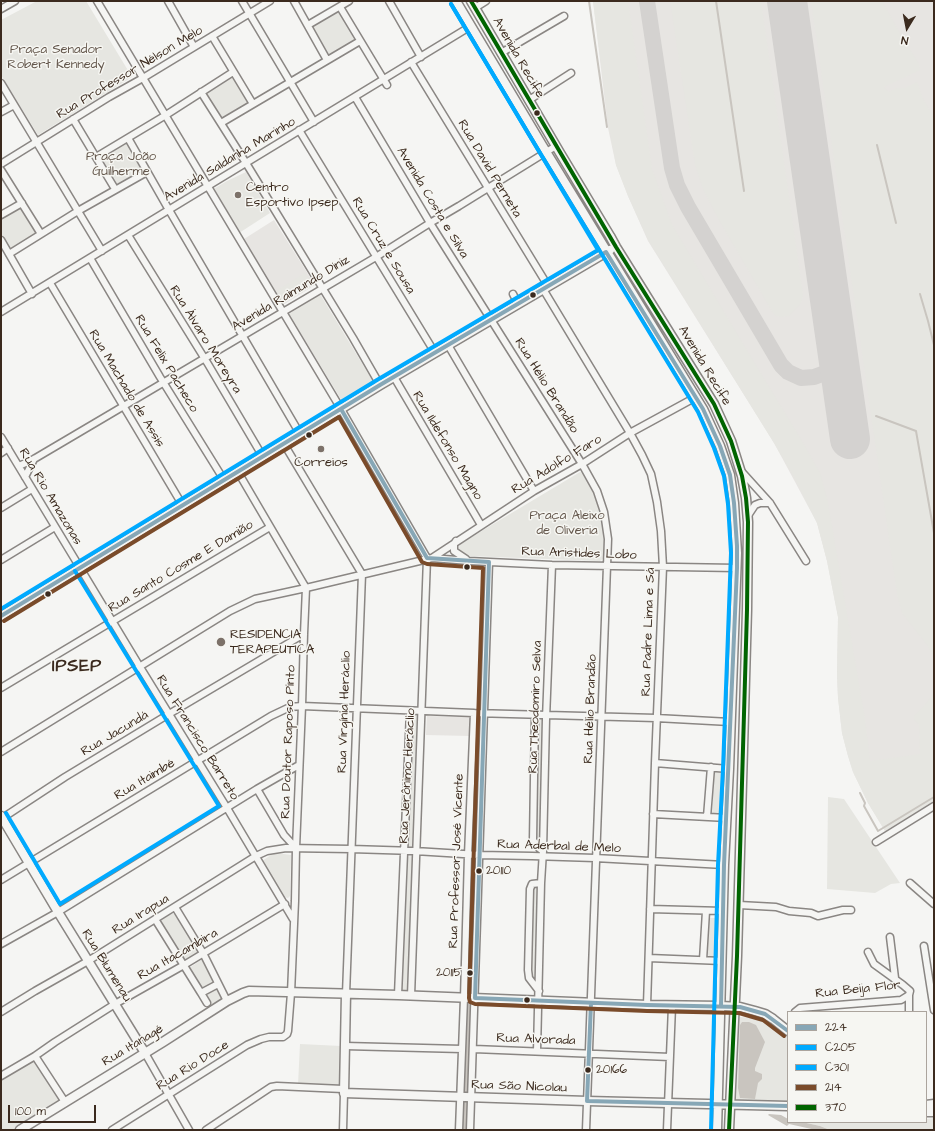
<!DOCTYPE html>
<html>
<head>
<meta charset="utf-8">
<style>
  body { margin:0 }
  #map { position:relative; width:935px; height:1131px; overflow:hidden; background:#f5f5f3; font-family:"Architects Daughter",sans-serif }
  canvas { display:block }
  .frame { position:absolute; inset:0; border:2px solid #3b2a1e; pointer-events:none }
  .legend { position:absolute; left:787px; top:1011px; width:140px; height:112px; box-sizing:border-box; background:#f6f6f2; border:1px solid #aba49d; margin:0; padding:5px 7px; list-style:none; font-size:12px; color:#3b2a1e }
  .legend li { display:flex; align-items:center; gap:8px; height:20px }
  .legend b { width:20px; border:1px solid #aba49d }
  .north { position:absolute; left:887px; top:8px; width:40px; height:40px; -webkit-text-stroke:3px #f6f6f2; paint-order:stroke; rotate:190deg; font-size:11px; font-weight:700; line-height:16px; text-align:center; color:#3b2a1e }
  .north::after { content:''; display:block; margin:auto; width:14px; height:18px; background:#3b2a1e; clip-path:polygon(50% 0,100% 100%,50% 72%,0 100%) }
  .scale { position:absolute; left:8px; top:1105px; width:88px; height:18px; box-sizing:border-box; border:2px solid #3b2a1e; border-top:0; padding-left:5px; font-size:12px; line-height:14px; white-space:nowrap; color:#3b2a1e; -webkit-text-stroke:3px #f6f6f2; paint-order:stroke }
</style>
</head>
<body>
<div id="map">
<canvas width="935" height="1131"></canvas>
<div class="frame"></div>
<ul class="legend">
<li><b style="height:5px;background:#87a7b6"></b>224</li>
<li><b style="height:5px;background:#0af"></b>C205</li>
<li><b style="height:5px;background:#0af"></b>C301</li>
<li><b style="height:5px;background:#7a4b2a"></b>214</li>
<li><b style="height:5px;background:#006400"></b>370</li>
</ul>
<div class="north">N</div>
<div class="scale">100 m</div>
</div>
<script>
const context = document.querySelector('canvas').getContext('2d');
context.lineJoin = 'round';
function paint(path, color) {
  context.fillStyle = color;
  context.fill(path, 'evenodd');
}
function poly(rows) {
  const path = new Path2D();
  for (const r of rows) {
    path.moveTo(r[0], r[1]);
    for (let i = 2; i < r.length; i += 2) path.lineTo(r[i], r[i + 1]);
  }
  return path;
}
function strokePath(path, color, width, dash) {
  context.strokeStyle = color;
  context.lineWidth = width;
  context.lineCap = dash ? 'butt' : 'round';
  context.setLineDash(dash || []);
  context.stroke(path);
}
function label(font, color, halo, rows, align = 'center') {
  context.font = font + ' "Architects Daughter",sans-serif';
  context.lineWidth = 3;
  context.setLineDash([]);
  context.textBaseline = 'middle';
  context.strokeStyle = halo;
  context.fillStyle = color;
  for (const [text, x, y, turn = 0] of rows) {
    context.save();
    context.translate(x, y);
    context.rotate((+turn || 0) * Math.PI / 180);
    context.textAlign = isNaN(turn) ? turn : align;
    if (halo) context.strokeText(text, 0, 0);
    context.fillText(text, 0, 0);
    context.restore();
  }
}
paint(poly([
  [593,1,934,1,934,802,885,831,868,803,853,772,848,756,842,733,838,698,837,675,838,617,827,561,817,523,794,480,774,443,648,241,628,196,616,165,608,128],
  [274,220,315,285,283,305,244,239],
  [427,716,469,717,471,719,470,736,426,735]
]), '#e7e5e2');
paint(poly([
  [37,1,86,1,132,77,38,135,1,75,1,20],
  [593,1,628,1,652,169,672,225,760,372,802,441,820,473,828,503,865,719,870,761,920,754,919,725,914,719,914,716,925,705,934,693,934,802,885,831,868,803,853,772,848,756,842,733,838,698,837,675,838,617,827,561,817,523,795,479,774,443,648,240,628,196,616,165,609,128],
  [670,1,761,1,803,295,801,303,789,316,782,317,776,316,773,313,718,218,703,189,695,164],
  [811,1,885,1,883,3,903,39,919,64,920,70,884,87,888,92,897,88,905,88,917,82,922,97,934,118,934,657,928,646,902,613,897,594],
  [339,10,357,40,328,57,311,26],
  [234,75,251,103,222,121,204,93],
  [128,142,145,170,115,188,98,157],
  [246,172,270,213,239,233,212,190,227,181],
  [20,200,41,232,9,251,1,237,1,211],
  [305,273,312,285,283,303,276,291],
  [320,294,374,383,342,401,289,314],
  [580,472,584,473,596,492,602,512,605,535,604,558,600,561,469,556,462,555,458,551,460,544],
  [411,712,419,712,414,848,407,848],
  [536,718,545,718,543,850,533,840],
  [477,721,482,721,478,849,471,849],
  [714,771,726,773,725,814,712,813],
  [828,797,844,799,900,883,891,884,875,893,827,889],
  [277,853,291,855,290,896,288,898,284,897,262,861,271,855],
  [411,856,415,857,410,992,400,991,406,857],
  [473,861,477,862,474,995,467,995,470,862],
  [537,887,539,888,538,987,530,974,533,890],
  [172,914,174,914,188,932,201,952,185,963,161,923,163,917],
  [709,918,718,918,721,920,718,958,710,958,707,953],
  [201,960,203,960,224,1000,212,1008,188,969],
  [740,1017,753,1018,767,1022,778,1029,788,1037,788,1104,736,1101,735,1100,738,1019],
  [300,1044,341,1046,339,1087,298,1085],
  [34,1061,38,1062,63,1103,19,1130,1,1130,1,1081],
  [934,1118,934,1130,830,1130,820,1126,802,1122,926,1122,926,1119]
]), '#e6e6e1');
paint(poly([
  [742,1022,749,1022,756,1025,765,1042,755,1068,755,1071,762,1074,762,1079,758,1083,755,1099,740,1098,738,1088,740,1025],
  [769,1114,781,1115,788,1119,788,1122,802,1122,820,1126,830,1130,816,1130,789,1124,787,1126,768,1115]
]), '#c9c5bf');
strokePath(poly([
  [589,1,607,127],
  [716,1,744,191],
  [877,145,896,223],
  [920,294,928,321,934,345],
  [876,416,916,431,934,533],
  [860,793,865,803,864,806,878,831,934,797]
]), '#c9c5bf', 2);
strokePath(poly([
  [464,1130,466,1071,470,1006]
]), '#c9c5bf', 6);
strokePath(poly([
  [647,1,672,168,677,185,688,207,781,365,788,372,801,378,814,377,825,373,833,362,836,354,836,342]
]), '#d4d2d0', 16);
strokePath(poly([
  [787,1,850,439]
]), '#d4d2d0', 40);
const minor = poly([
  [97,1,341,409,427,558],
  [168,1,194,47],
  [242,1,314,122],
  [294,1,327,60],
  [389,1,421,57],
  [340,7,387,85],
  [475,8,486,1],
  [1,9,15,1],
  [308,25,349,1],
  [212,36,253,104],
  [501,53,564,16],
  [411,62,548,286],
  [1,83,102,251],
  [201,92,246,163,353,338,380,385],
  [355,97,430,223,582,464,597,491,604,512,608,539,607,566,586,1130],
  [529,100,571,73],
  [1,112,14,105],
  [73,119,115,189],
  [221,123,360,41],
  [299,130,435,353],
  [128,138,169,210],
  [96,157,166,115,233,72],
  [1,164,109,97,143,78,270,1],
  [1,170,41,234],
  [169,210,300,434],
  [1,215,22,203],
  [128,235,208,364,263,457],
  [1,240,32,294],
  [9,254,78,211,147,172],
  [90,258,160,377,224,480],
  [50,283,183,506],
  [543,289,630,433,642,455,651,474,657,502,661,531,663,567,655,763,647,1005],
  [513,294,518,304],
  [1,312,471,26],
  [448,345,534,491],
  [394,377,481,525],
  [1,437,140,667,227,808,293,919],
  [284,444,362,574,346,994],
  [1,453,8,448],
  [19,466,34,459,73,436,376,257,430,223,459,206,556,146],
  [742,472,770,503,806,561],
  [25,477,34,459],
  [1,508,32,489],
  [747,517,755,505,760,503,770,503],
  [456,541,454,544,454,551,466,559],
  [432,558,534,491,582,464,630,433,696,397],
  [1,560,55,527],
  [1,688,270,527],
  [535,716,533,840,539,848,543,851],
  [1,752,230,611,255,599,306,588,432,558,469,561,552,565,737,568],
  [655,763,729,769],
  [257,789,284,835,296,848],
  [653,814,727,818],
  [707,817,711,767],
  [1,819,65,777,169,714,304,634],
  [876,842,934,806],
  [1,880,271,716,290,707,302,706,474,713,656,718,730,722],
  [910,883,934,904],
  [739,905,776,907,789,911,811,913,818,916,843,910,851,910],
  [175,907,203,953,227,1001],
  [650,909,723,911],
  [155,919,201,993,218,984],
  [890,937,895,978],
  [1,944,58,912,257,789,299,765],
  [924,946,934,1010],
  [649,958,722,961],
  [703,960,706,911],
  [539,991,529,978,528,970,530,889,532,884,541,883],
  [201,993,207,1003],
  [398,995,410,711],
  [909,995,909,1012],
  [411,996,427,558],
  [1,1012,35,991,88,961,256,856,267,851,286,848,351,849,415,851,479,855,532,856,595,858,724,865],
  [795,1012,800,1008,901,1000,909,995,910,991,903,985,874,964,868,952],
  [345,1046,462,1049],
  [474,1049,670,1057],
  [537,1051,541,883,543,851,546,719,552,565],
  [145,1053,189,1130],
  [35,1056,65,1102],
  [1,1076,35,1056,55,1042,115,1004,184,965,285,904],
  [112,1130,247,1045,261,1039,269,1037,283,1037,287,1034,288,1031,291,993,295,901,296,848,302,706,304,634,306,588,238,472],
  [206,1130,271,1087,277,1086,343,1089],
  [343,1130,344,1093],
  [459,1130,464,998,468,855,474,713],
  [470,1130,489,562],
  [667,1130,672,1006]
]);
const major = poly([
  [456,1,542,145,703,409,720,446,730,475,734,503,737,553,729,769,724,865,717,1130],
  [471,1,560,153,610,236,616,247,714,404,731,441,742,476,746,498,748,522,747,610,737,956,729,1130],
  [1,616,380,385,610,250],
  [1,816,58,912,145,1053],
  [346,994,344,1093,587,1101,788,1106],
  [926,1105,934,1104],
  [926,1112,934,1112],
  [20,1130,163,1042,227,1001,243,993,249,991,398,995,647,1005,721,1006,740,1007,755,1011,765,1014,773,1019,788,1031]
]);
strokePath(minor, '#8a8683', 9);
strokePath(major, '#8a8683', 11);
strokePath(minor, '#f5f5f3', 6);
strokePath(major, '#f5f5f3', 8);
strokePath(poly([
  [341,409,427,558,489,562,475,998,647,1005,740,1007,765,1014,788,1031],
  [1,616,380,385,606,252,703,409,720,446,730,475,734,503,737,546,737,568,724,865,721,1006],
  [591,1003,587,1101,788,1106]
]), '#87a7b6', 4);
strokePath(poly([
  [451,4,537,148,698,412,714,448,724,476,728,504,731,553,723,769,718,865,711,1130]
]), '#0af', 4);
strokePath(poly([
  [1,609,377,380,598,250,451,4],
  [6,813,60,904,219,806,75,571]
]), '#0af', 4);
strokePath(poly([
  [4,621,339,417,422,562,427,564,483,568,469,998,470,1002,475,1004,647,1011,739,1013,763,1020,784,1036]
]), '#7a4b2a', 4);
strokePath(poly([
  [471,1,616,247,714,404,731,441,742,476,746,498,748,522,747,610,737,956,729,1130]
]), '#006400', 4);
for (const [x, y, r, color] of [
  [537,113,3.5,"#3b2a1e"],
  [238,195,4,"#7c7169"],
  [533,295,3.5,"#3b2a1e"],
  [309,435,3.5,"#3b2a1e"],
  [321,449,4,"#7c7169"],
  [467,567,3.5,"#3b2a1e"],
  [48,594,3.5,"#3b2a1e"],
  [221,642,5,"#7c7169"],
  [479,871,3.5,"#3b2a1e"],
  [470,973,3.5,"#3b2a1e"],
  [527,1000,3.5,"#3b2a1e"],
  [588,1070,3.5,"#3b2a1e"]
]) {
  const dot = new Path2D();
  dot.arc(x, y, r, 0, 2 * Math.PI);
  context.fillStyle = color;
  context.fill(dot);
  strokePath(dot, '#f6f6f2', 1.5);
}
label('12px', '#3b2a1e', '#f6f6f2', [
  ["20110",486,871],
  ["20115",462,973,"right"],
  ["20166",596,1070]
], 'left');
label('13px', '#63564b', '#f6f6f2', [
  ["Praça Senador",56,50],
  ["Robert Kennedy",56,65],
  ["Praça João",121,157],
  ["Guilherme",121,172],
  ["Praça Aleixo",567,516],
  ["de Oliveria",567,531]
]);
label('13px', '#3b2a1e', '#f6f6f2', [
  ["Avenida Recife",518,58,60],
  ["Rua Professor Nélson Melo",130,73,-31],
  ["Avenida Saldanha Marinho",230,160,-31],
  ["Rua David Perneta",489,169,59],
  ["Avenida Costa e Silva",432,203,59],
  ["Rua Cruz e Sousa",383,246,59],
  ["Avenida Raimundo Diniz",291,294,-31],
  ["Rua Álvaro Moreyra",205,340,58],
  ["Rua Felix Pacheco",166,364,59],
  ["Avenida Recife",704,366,59],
  ["Rua Hélio Brandão",546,386,58],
  ["Rua Machado de Assis",126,389,59],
  ["Rua Ildefonso Magno",447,446,59],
  ["Rua Adolfo Faro",557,465,-31],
  ["Rua Rio Amazonas",50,497,59],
  ["Rua Aristides Lobo",579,554,2],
  ["Rua Santo Cosme E Damião",181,567,-31],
  ["Rua Padre Lima e Sá",649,632,-88],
  ["Rua Theodomiro Selva",536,707,-88],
  ["Rua Hélio Brandão",591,709,-88],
  ["Rua Virgínia Heráclio",345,712,-88],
  ["Rua Jacundá",115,734,-31],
  ["Rua Francisco Barreto",197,738,58],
  ["Rua Doutor Raposo Pinto",289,742,-88],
  ["Rua Jerônimo Heráclio",408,776,-87],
  ["Rua Itaimbé",145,780,-31],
  ["Rua Aderbal de Melo",559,847,2],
  ["Rua Professor José Vicente",457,861,-88],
  ["Rua Irapua",141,915,-32],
  ["Rua Itacambira",178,955,-30],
  ["Rua Blumenau",106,966,58],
  ["Rua Beija Flor",858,990,-6],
  ["Rua Alvorada",536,1040,2],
  ["Rua Itanagé",133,1046,-31],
  ["Rua Rio Doce",193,1066,-32],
  ["Rua São Nicolau",519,1087,2]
]);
label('13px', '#3b2a1e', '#f6f6f2', [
  ["Centro",246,188],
  ["Esportivo Ipsep",246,203],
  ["Correios",321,463,"center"],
  ["RESIDENCIA",230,635],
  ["TERAPEUTICA",230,650]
], 'left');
context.letterSpacing = '1px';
label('bold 17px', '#3b2a1e', '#f6f6f2', [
  ["IPSEP",77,667]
]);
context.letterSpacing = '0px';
</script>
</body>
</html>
